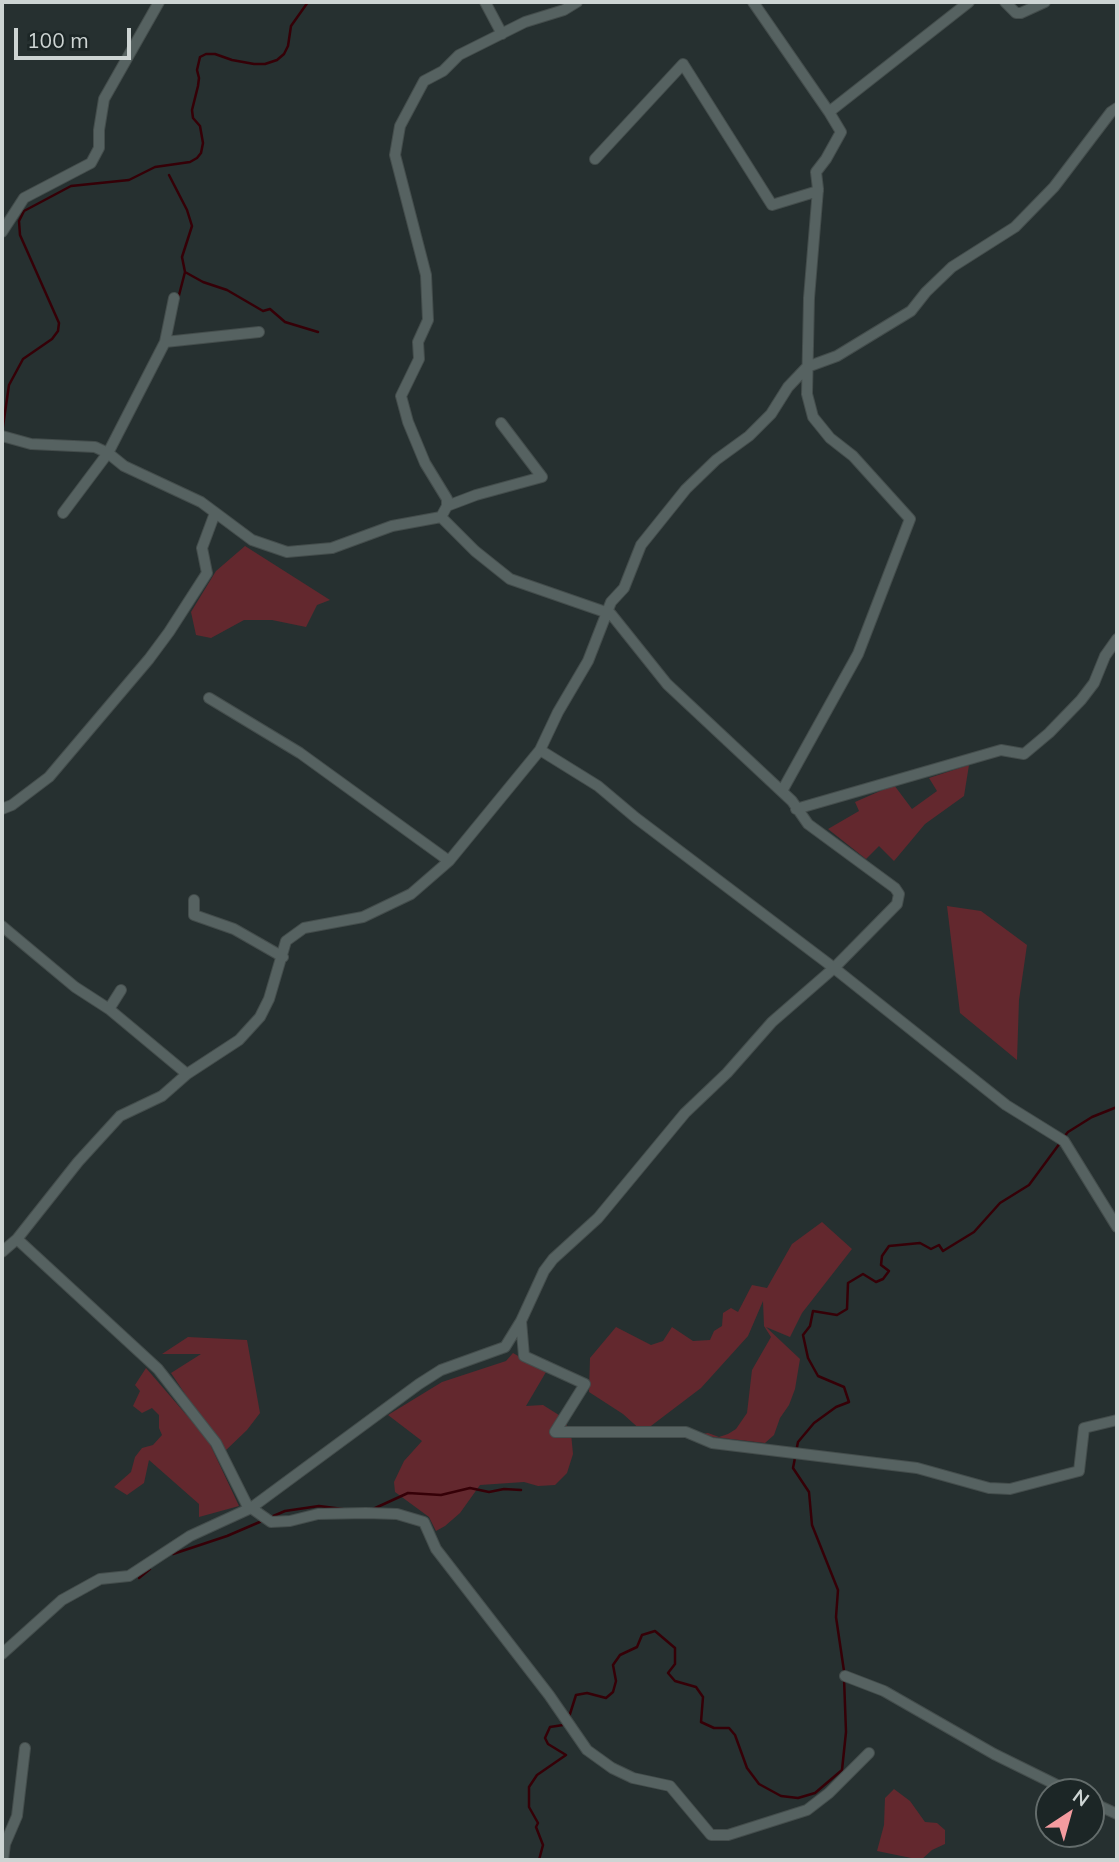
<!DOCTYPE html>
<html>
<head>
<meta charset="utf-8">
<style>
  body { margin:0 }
  #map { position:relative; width:1119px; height:1862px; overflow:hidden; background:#263030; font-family:Mulish,sans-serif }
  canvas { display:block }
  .frame { position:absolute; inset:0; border:4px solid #cdd4d3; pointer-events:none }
  .north { position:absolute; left:1035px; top:1778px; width:70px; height:70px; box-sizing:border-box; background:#1c2626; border:2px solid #636c6b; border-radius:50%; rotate:36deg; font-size:19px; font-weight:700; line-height:28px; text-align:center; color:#cdd4d3 }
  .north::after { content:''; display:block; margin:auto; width:24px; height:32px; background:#f49b9f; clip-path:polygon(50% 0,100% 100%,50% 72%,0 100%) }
  .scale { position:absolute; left:14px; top:28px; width:117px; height:32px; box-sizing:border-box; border:4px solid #cdd4d3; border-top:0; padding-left:9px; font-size:21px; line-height:24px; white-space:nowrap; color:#cdd4d3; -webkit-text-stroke:5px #1c2626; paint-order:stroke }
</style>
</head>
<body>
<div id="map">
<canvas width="1119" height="1862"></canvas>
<div class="frame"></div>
<div class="north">N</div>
<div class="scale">100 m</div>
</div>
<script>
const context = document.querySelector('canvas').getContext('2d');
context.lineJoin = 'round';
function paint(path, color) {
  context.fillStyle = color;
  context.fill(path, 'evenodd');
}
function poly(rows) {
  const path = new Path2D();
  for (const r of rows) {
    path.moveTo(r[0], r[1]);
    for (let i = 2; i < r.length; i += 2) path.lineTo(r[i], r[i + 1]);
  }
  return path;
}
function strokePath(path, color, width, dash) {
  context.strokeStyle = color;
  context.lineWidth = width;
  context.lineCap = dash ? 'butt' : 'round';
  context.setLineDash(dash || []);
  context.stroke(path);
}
paint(poly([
  [245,546,330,600,317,605,306,627,272,620,244,620,211,638,196,635,191,612,216,571],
  [969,765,964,796,925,824,894,861,879,846,866,859,828,829,859,811,855,802,894,785,912,809,937,791,929,778],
  [947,906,981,911,1027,945,1019,1000,1017,1060,960,1013],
  [822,1222,852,1249,802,1313,790,1337,766,1327,800,1359,795,1389,789,1405,780,1418,774,1435,765,1443,697,1435,708,1433,719,1437,728,1434,736,1429,747,1413,752,1370,771,1337,764,1326,763,1301,748,1336,701,1388,643,1432,623,1414,589,1392,590,1358,616,1327,651,1345,663,1341,672,1327,693,1341,710,1340,714,1331,722,1326,723,1313,731,1308,738,1312,752,1285,767,1288,792,1244],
  [188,1337,247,1340,260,1413,247,1430,224,1452,171,1373,201,1354,162,1354],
  [513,1353,546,1372,526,1406,543,1405,562,1417,571,1433,573,1454,567,1473,555,1485,538,1486,524,1482,480,1485,460,1513,445,1526,436,1531,429,1517,395,1492,394,1482,404,1461,422,1441,388,1415,442,1382,506,1361],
  [146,1368,208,1440,239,1506,199,1517,199,1504,149,1460,144,1483,127,1495,114,1487,131,1472,135,1457,142,1448,153,1445,162,1435,159,1428,159,1415,152,1408,142,1413,133,1406,140,1391,135,1385],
  [894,1789,910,1801,925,1822,937,1823,945,1830,945,1844,932,1850,921,1860,877,1851,884,1825,885,1798]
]), '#63282e');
strokePath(poly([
  [169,175,187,210,192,226,182,257,185,272,203,282,227,290,263,311,270,309,285,322,318,332],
  [178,299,185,272],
  [2,433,9,385,23,359,52,339,58,331,59,323,20,235,19,221,24,211,71,186,129,180,155,167,190,162,197,158,201,153,203,143,200,126,193,118,192,110,198,86,199,78,197,70,200,57,206,54,215,54,232,60,254,64,265,64,277,60,284,54,288,46,291,26,308,2],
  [1063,1138,1068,1132,1092,1117,1117,1107],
  [796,1452,798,1442,814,1423,836,1407,849,1402,844,1387,818,1376,808,1358,803,1335,810,1326,813,1311,837,1315,847,1309,848,1283,863,1274,876,1282,883,1279,889,1271,881,1265,882,1256,889,1246,920,1243,931,1249,939,1245,943,1251,974,1232,1000,1203,1029,1185,1060,1143],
  [795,1458,793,1468,809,1492,812,1525,838,1590,836,1617,844,1671],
  [373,1509,408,1493,441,1495,470,1488,489,1492,504,1489,521,1490],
  [271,1517,285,1511,319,1506,343,1509],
  [173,1554,227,1536,262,1521],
  [139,1578,150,1569],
  [569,1717,576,1695,587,1693,606,1698,613,1692,616,1681,613,1665,620,1655,637,1647,642,1635,655,1631,675,1648,675,1664,668,1673,675,1681,696,1687,703,1697,701,1722,714,1728,729,1728,735,1735,747,1768,759,1784,781,1796,798,1798,815,1793,842,1770,846,1732,844,1678],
  [539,1860,543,1845,536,1827,538,1823,529,1807,529,1787,537,1775,566,1755,548,1744,545,1738,550,1727,563,1725,565,1723]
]), '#350007', 2.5);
const minor = poly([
  [485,2,502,34],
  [753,2,829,112,969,2],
  [1005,2,1016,13,1021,13,1045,2],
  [595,159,683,64,772,205,818,191],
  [2,232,24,198,91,163,99,148,99,130,104,99,159,2],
  [165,342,259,332],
  [2,436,31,444,95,447,108,453,124,466,201,502,252,540,287,552,332,548,392,526,441,517,475,551,510,579,611,614,667,684,792,801,808,824,895,888,899,894,897,904,834,968,772,1022,727,1073,685,1113,598,1218,553,1259,544,1271,521,1321,505,1347,441,1370,419,1384,251,1508,190,1536,129,1576,100,1579,62,1600,2,1654],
  [447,506,476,495,542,477,501,423],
  [63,513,108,453,165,342,174,298],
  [441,517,447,506,447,499,425,463,408,422,401,396,419,359,418,342,428,320,426,275,395,155,400,126,424,81,443,71,459,55,525,22,564,10,577,2],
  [209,698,300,753,449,861],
  [540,750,598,786,636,818,834,968,1006,1105,1064,1141,1117,1227],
  [782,791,858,654,910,519,853,456,830,438,813,417,807,394,809,298,818,189,816,172,826,159,841,132,829,112],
  [2,809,12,805,49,777,149,659,169,632,207,573,202,548,215,513],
  [796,809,1001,750,1024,754,1049,733,1081,700,1094,683,1105,656,1117,639],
  [194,900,194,915,234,929,283,957],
  [2,926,75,987,109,1009,187,1074],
  [109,1009,121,990],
  [17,1239,158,1369,216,1443,247,1505,271,1522,290,1521,318,1514,366,1513,397,1514,424,1522,436,1549,549,1695,587,1750,612,1768,633,1778,670,1786,711,1835,728,1835,807,1810,829,1793,869,1753],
  [2,1252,17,1239,78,1162,120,1116,162,1096,187,1074,239,1040,260,1017,269,999,286,941,304,928,363,917,411,894,449,861,540,750,558,712,588,661,611,602,624,588,641,545,686,489,716,460,749,436,771,414,788,387,807,367,837,356,911,311,926,292,952,267,1015,227,1054,187,1111,112,1117,108],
  [521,1321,524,1356,585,1384,555,1432,686,1432,712,1443,917,1468,989,1488,1010,1489,1079,1471,1084,1428,1117,1420],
  [845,1676,884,1691,994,1754,1071,1792],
  [1091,1802,1117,1814],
  [3,1860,5,1844,17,1816,25,1748]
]);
strokePath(minor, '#444d4c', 12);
strokePath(minor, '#566261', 10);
</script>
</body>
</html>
